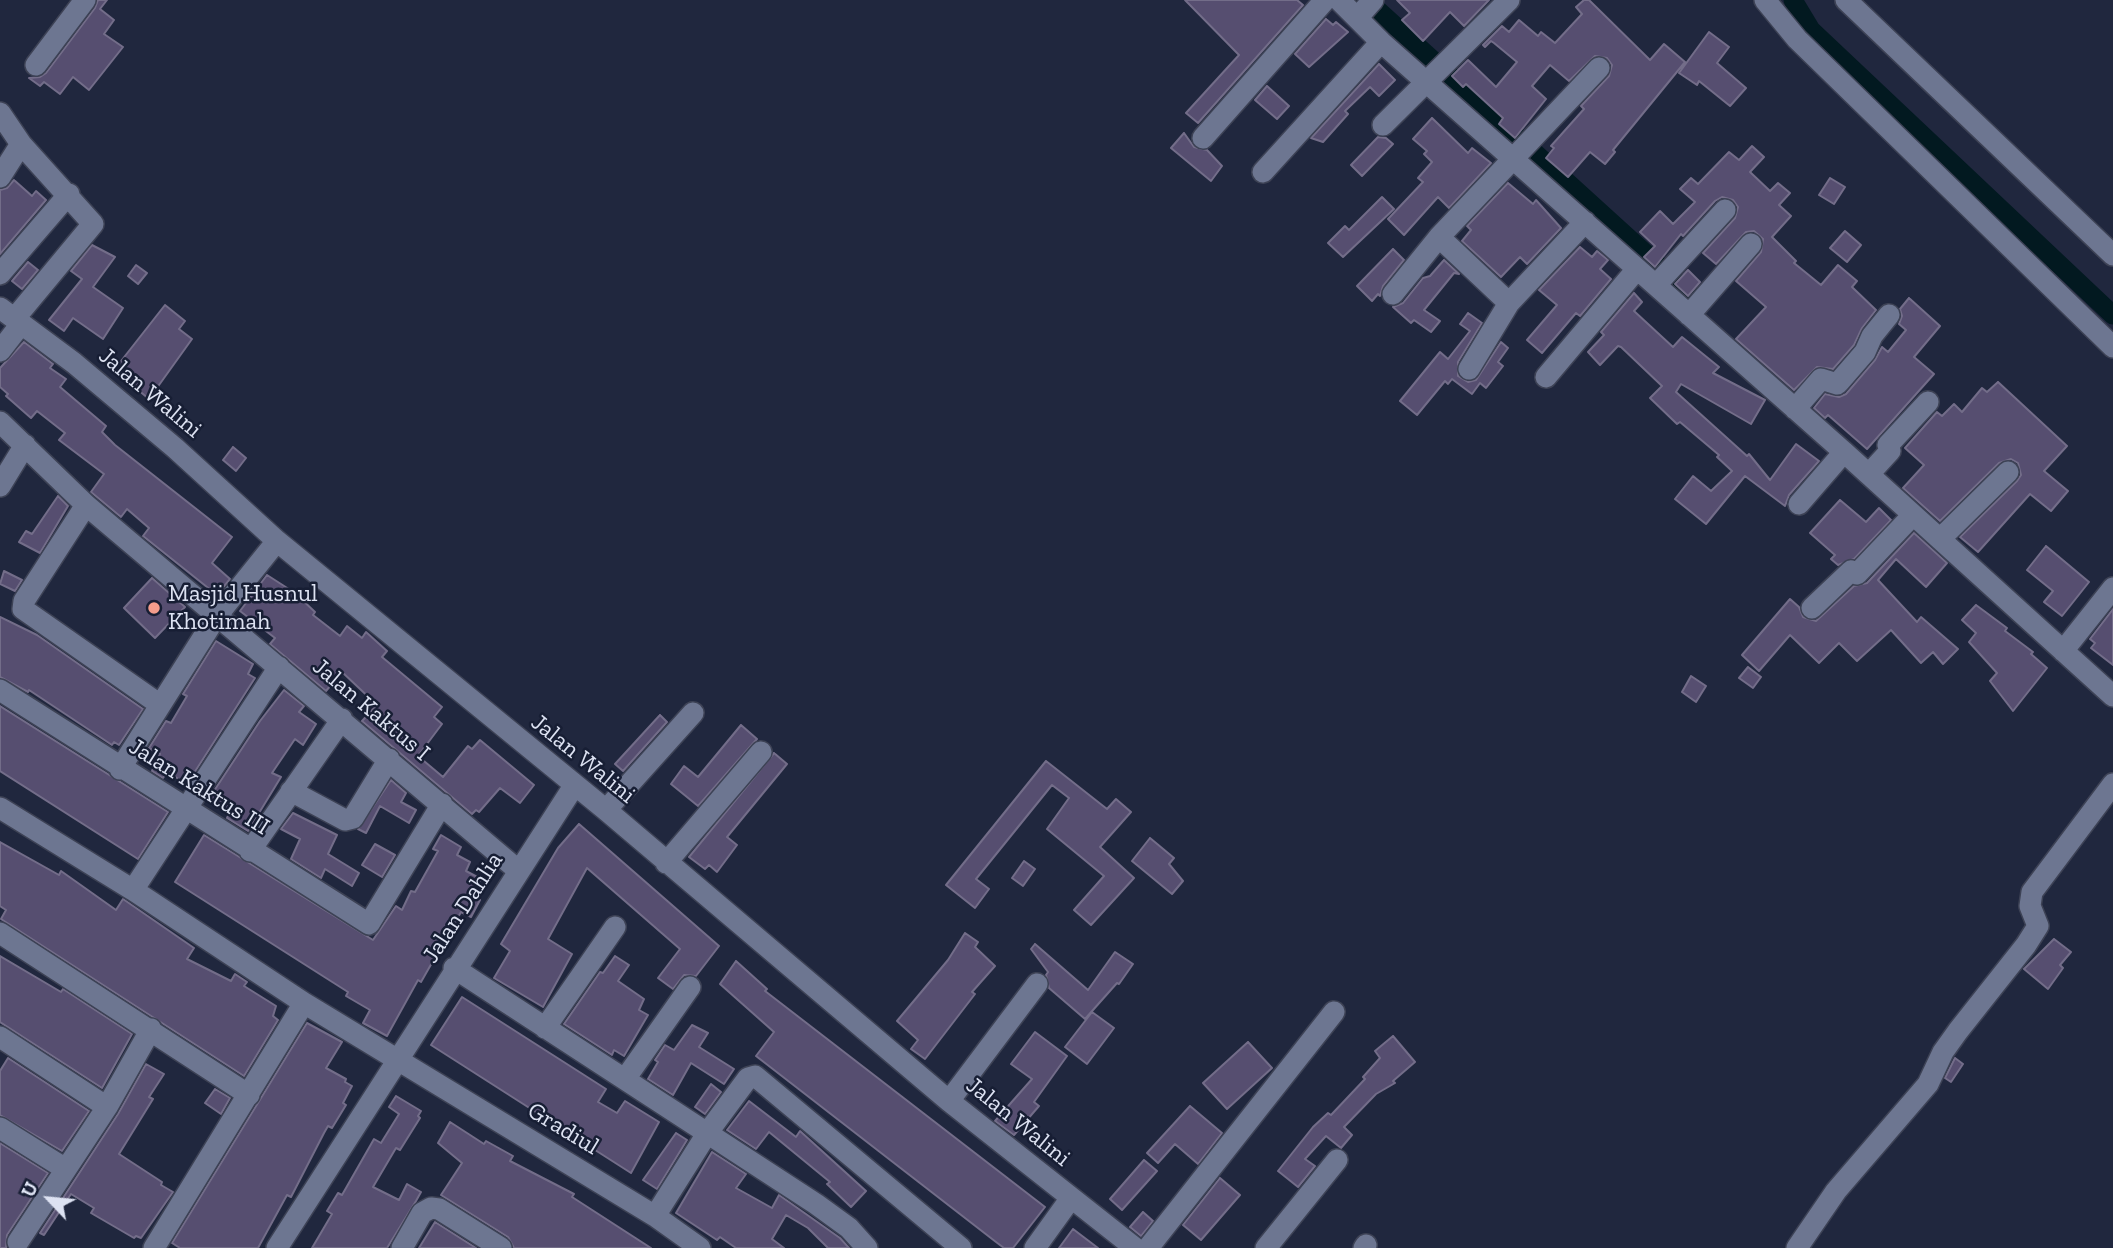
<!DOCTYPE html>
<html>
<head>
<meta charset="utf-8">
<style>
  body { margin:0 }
  #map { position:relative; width:2113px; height:1248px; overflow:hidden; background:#20273e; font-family:"Zilla Slab",serif }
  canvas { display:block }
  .north { position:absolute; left:14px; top:1164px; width:70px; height:70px; -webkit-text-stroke:5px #171e34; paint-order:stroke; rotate:296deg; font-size:19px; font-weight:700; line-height:28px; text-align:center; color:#dde2f2 }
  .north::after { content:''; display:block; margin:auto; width:24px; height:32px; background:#dde2f2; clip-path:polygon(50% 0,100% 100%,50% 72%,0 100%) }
</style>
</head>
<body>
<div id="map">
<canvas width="2113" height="1248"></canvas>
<div class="north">U</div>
</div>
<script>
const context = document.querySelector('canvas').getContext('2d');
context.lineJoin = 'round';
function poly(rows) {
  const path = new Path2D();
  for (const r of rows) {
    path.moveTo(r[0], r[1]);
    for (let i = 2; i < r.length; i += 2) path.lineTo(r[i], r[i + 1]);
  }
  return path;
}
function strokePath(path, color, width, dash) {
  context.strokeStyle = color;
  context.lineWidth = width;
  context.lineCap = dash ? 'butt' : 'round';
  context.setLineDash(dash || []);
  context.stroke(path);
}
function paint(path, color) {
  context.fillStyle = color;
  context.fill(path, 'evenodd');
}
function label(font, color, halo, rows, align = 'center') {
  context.font = font + ' "Zilla Slab",serif';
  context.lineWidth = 5;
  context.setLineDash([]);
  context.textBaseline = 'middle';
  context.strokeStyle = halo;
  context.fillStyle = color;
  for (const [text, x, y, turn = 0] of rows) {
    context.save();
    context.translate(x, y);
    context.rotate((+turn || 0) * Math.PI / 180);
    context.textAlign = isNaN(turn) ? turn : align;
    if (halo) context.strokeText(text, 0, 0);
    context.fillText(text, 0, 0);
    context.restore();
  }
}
strokePath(poly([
  [1793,0,1811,30,2113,315]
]), '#021920', 19);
strokePath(poly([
  [1357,0,1685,298]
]), '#021920', 32);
const building = poly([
  [98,0,107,0,100,9,114,20,104,34,123,47,89,90,73,77,60,94,44,82,40,86,29,78,40,77,46,73,95,8,98,0],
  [1185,0,1297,0,1303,5,1198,123,1186,113,1239,55,1185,0],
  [1397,0,1489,0,1464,26,1450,12,1423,41,1402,20,1410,13,1397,0],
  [1584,0,1589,0,1650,60,1664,44,1685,62,1613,150,1615,152,1605,164,1590,152,1568,177,1546,158,1554,148,1551,146,1584,109,1581,106,1609,76,1612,65,1607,58,1595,56,1569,81,1550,65,1532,86,1546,99,1515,138,1499,124,1503,118,1466,84,1463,87,1452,76,1468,60,1496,87,1517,62,1494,43,1491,41,1485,47,1483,45,1502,26,1509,32,1519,20,1538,36,1541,32,1555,43,1582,14,1576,7,1584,0],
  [1326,19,1333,25,1336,22,1348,32,1309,67,1295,54,1326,19],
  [1709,32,1729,47,1717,63,1746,88,1730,106,1699,81,1697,85,1679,73,1709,32],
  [1379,64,1395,80,1379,96,1370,87,1345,111,1348,114,1323,142,1311,138,1379,64],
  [1267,86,1289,106,1277,119,1255,100,1267,86],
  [1432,118,1468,153,1472,148,1491,163,1449,208,1438,197,1404,235,1388,219,1423,182,1418,178,1432,162,1424,154,1427,151,1413,139,1432,118],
  [1184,133,1194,147,1207,150,1222,166,1211,181,1171,148,1184,133],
  [1378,137,1386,138,1393,144,1362,176,1351,165,1378,137],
  [1752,146,1764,157,1750,172,1770,191,1778,183,1790,193,1779,205,1791,216,1772,237,1796,261,1794,263,1821,285,1838,265,1857,281,1852,287,1876,310,1862,328,1854,345,1833,369,1817,367,1794,390,1736,339,1766,307,1736,281,1761,252,1763,239,1754,231,1746,232,1716,264,1703,253,1735,218,1738,207,1733,200,1722,197,1715,201,1683,236,1681,234,1655,267,1644,257,1655,246,1640,232,1660,211,1673,224,1695,202,1680,189,1691,178,1698,184,1729,152,1739,160,1752,146],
  [1830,178,1845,187,1834,204,1819,195,1830,178],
  [14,180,32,196,36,191,46,200,0,254,0,190,7,188,14,180],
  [1508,183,1533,204,1536,200,1561,228,1527,264,1520,257,1501,277,1462,241,1471,230,1467,226,1508,183],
  [1382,197,1394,209,1343,257,1328,243,1345,226,1349,230,1382,197],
  [1845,231,1861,245,1847,262,1830,248,1845,231],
  [92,245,115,257,93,287,123,308,103,339,73,318,64,331,49,320,82,279,71,271,92,245],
  [1580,247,1592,257,1597,251,1608,260,1600,269,1611,279,1580,316,1576,313,1542,353,1527,340,1557,305,1539,290,1580,247],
  [1393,249,1404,260,1383,286,1380,296,1378,294,1372,301,1357,286,1393,249],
  [1444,260,1459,274,1454,273,1424,310,1440,321,1431,332,1414,320,1411,323,1393,307,1403,303,1423,278,1430,276,1444,260],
  [28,262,38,270,22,289,12,281,28,262],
  [136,265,147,273,138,284,128,276,136,265],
  [1688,270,1700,282,1688,296,1675,284,1688,270],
  [1634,293,1642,302,1634,311,1673,347,1682,337,1719,367,1713,373,1765,400,1751,424,1681,384,1676,392,1747,456,1749,454,1770,480,1796,444,1819,461,1789,495,1785,506,1745,476,1706,524,1675,499,1693,476,1711,491,1732,471,1717,457,1719,455,1680,422,1677,424,1650,398,1662,386,1621,347,1618,346,1600,365,1588,352,1604,335,1601,332,1634,293],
  [1909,298,1940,326,1914,357,1934,374,1867,449,1828,415,1825,418,1814,408,1825,394,1839,397,1846,394,1875,360,1882,347,1888,352,1906,330,1899,324,1902,316,1900,309,1909,298],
  [165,305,185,321,179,329,192,339,149,399,114,370,165,305],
  [1468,313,1482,323,1458,362,1458,376,1468,382,1476,380,1501,342,1508,348,1498,362,1503,366,1486,388,1480,383,1472,394,1452,379,1448,384,1445,381,1417,415,1400,401,1440,352,1448,359,1470,331,1460,324,1468,313],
  [24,342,53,364,50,368,66,379,60,387,106,426,102,432,115,445,232,537,212,563,230,579,217,595,143,536,149,528,127,509,121,517,91,492,104,474,59,440,65,433,37,411,31,418,6,396,8,394,0,387,0,368,24,342],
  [1998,382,2067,446,2044,471,2068,491,2051,511,2030,494,1978,552,1960,537,2017,481,2021,475,2018,463,2011,459,1999,463,1940,521,1903,488,1924,465,1905,448,1937,412,1942,416,1954,404,1962,412,1982,388,1987,392,1998,382],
  [233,447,246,458,236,471,223,460,233,447],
  [58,496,68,506,40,553,19,542,26,531,32,534,58,496],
  [1840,500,1866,522,1879,508,1891,520,1854,559,1838,565,1831,559,1835,555,1810,533,1840,500],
  [1914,533,1947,563,1926,587,1896,559,1878,580,1917,622,1921,617,1958,649,1943,664,1933,652,1921,663,1891,630,1857,661,1839,643,1819,663,1790,635,1759,671,1742,655,1790,599,1799,607,1803,617,1816,621,1854,586,1867,583,1914,533],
  [2046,546,2089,582,2062,616,2044,602,2053,591,2027,570,2046,546],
  [4,571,22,580,15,591,0,584,4,571],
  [267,575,295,593,315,612,313,615,340,636,347,626,362,638,366,632,387,651,382,657,442,707,434,717,442,724,418,756,443,777,468,746,472,749,480,740,534,785,520,803,500,788,479,812,476,810,472,814,362,721,377,705,342,672,326,691,270,644,275,638,240,611,267,575],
  [152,578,185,607,155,638,124,608,152,578],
  [1976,605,2007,628,2005,631,2033,652,2031,654,2047,668,2013,711,1990,681,1997,673,1969,642,1976,633,1962,620,1976,605],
  [2113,609,2113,665,2091,648,2095,643,2090,639,2113,609],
  [0,617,37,635,143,709,119,745,114,742,112,745,29,690,28,692,0,677,0,617],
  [216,641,253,664,248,674,255,678,187,784,167,772,163,778,152,771,160,754,149,748,166,721,171,723,187,696,183,694,216,641],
  [1748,667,1761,677,1753,688,1739,678,1748,667],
  [1691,676,1706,686,1696,702,1682,692,1691,676],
  [284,690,304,706,299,712,316,724,303,745,295,739,272,773,281,777,248,831,227,818,229,814,226,810,208,800,260,721,284,690],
  [0,706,168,812,138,859,0,771,0,706],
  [660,715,667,722,623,771,615,764,660,715],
  [741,725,757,739,698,806,671,784,684,766,698,777,741,725],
  [774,753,787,764,727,837,737,845,717,872,709,865,705,869,689,857,774,753],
  [1046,761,1107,809,1116,799,1131,812,1100,847,1134,878,1091,925,1074,910,1104,876,1047,829,1069,798,1052,785,976,879,989,889,975,908,946,885,1046,761],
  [391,780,406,793,401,802,416,810,409,823,380,806,366,833,358,829,391,780],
  [293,813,337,835,328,854,359,873,352,886,325,869,321,878,291,859,300,839,281,829,293,813],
  [579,824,719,946,696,976,684,975,673,989,658,978,680,949,587,868,548,939,572,954,543,1007,494,978,510,951,501,944,558,848,579,824],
  [204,835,373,940,396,906,402,910,411,891,415,892,438,851,433,849,441,835,461,847,457,855,470,862,466,871,481,879,472,896,480,900,471,917,461,912,421,982,418,980,387,1036,363,1023,370,1010,346,996,348,992,175,882,204,835],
  [1150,838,1174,858,1169,864,1183,881,1172,894,1132,861,1150,838],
  [0,842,59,875,61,871,116,910,123,899,194,948,187,959,231,981,235,974,247,982,244,986,276,1006,273,1016,278,1020,244,1076,1,919,6,910,0,906,0,842],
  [375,844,395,855,382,877,362,865,375,844],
  [1024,861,1035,869,1023,886,1012,878,1024,861],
  [965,933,978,942,975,947,995,966,972,992,975,994,925,1059,911,1049,918,1040,897,1021,948,960,965,933],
  [2054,939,2071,952,2060,965,2063,968,2048,989,2024,969,2054,939],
  [1035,944,1088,990,1115,952,1133,964,1119,984,1117,983,1085,1019,1049,988,1046,975,1048,972,1031,949,1035,944],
  [0,956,61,992,63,989,132,1034,102,1088,0,1022,0,956],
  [615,956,629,965,618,981,644,999,639,1010,648,1015,624,1056,614,1050,612,1055,564,1024,600,972,603,973,615,956],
  [736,961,767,989,765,991,1045,1207,1013,1248,1004,1248,996,1242,756,1056,774,1032,720,984,736,961],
  [462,997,606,1089,598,1102,617,1113,625,1101,659,1122,631,1173,431,1045,462,997],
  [1092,1012,1114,1028,1087,1064,1065,1047,1092,1012],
  [307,1023,342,1042,326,1068,346,1079,345,1082,352,1086,343,1103,346,1105,332,1128,328,1126,324,1133,291,1197,287,1195,258,1248,180,1248,172,1243,307,1023],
  [692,1025,708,1033,699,1047,734,1069,724,1084,691,1063,673,1095,648,1079,658,1062,655,1060,665,1045,674,1050,692,1025],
  [1035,1032,1067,1056,1034,1102,1039,1106,1014,1135,995,1121,1032,1079,1011,1064,1035,1032],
  [1393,1036,1415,1062,1393,1081,1395,1083,1376,1094,1344,1127,1352,1135,1341,1148,1326,1136,1305,1159,1315,1166,1298,1187,1278,1171,1313,1127,1328,1113,1331,1115,1365,1079,1363,1077,1380,1058,1375,1051,1393,1036],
  [1248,1042,1272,1068,1227,1109,1203,1083,1248,1042],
  [8,1058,89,1111,62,1151,0,1115,0,1071,8,1058],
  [1955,1058,1963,1064,1951,1082,1945,1078,1955,1058],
  [146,1064,164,1074,149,1097,153,1099,119,1154,162,1182,161,1185,173,1192,141,1238,136,1236,134,1238,91,1213,94,1208,71,1194,44,1235,40,1233,118,1114,146,1064],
  [711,1084,721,1092,705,1114,695,1107,711,1084],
  [215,1089,230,1098,221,1114,205,1103,215,1089],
  [396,1096,421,1111,418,1116,420,1118,400,1150,396,1148,373,1187,399,1200,407,1184,421,1192,416,1201,387,1248,312,1248,332,1214,327,1211,338,1193,342,1195,374,1139,381,1143,399,1114,389,1107,396,1096],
  [749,1101,796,1137,800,1131,866,1191,851,1207,827,1184,830,1182,769,1132,756,1149,727,1130,749,1101],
  [1190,1106,1222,1133,1198,1164,1175,1144,1158,1163,1147,1153,1190,1106],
  [450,1122,484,1144,486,1141,513,1156,510,1161,574,1194,572,1197,651,1248,514,1248,508,1237,441,1195,462,1163,438,1143,450,1122],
  [676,1133,687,1140,657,1189,643,1180,676,1133],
  [0,1143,48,1173,7,1235,6,1248,0,1248,0,1143],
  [712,1152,746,1174,736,1188,772,1208,779,1195,840,1238,849,1248,828,1248,808,1228,786,1215,772,1239,784,1248,736,1248,720,1237,717,1240,676,1213,712,1152],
  [1144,1160,1157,1171,1122,1210,1110,1199,1144,1160],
  [1220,1178,1240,1195,1201,1240,1183,1225,1220,1178],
  [1143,1212,1153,1221,1141,1236,1130,1227,1143,1212],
  [435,1222,476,1248,419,1248,435,1222],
  [1073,1229,1098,1248,1059,1248,1073,1229]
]);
paint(building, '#564e70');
strokePath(building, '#736d89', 2);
const minor = poly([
  [1339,0,1381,42,1844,452,2113,696],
  [1765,0,1797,39,2113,347],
  [1846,0,2113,255],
  [1358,17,1373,0],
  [36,65,85,0],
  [0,113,21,144,93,224,15,318],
  [1383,125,1509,0],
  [1203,138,1325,0],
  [1263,172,1381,42],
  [0,177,21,144],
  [1439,237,1509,303],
  [0,274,69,194],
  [1656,285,1725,210],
  [1393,294,1439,237,1599,68],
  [0,308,74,363,175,448,277,541,606,810,949,1101,1135,1248],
  [1689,315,1751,244],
  [0,351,21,324],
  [1469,369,1509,303,1585,222],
  [1546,377,1637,269],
  [1795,409,1821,379,1837,384,1839,382,1865,352,1872,336,1889,315],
  [0,422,86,505,519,871],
  [1869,474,1890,451,1888,445,1928,402],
  [0,486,25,445],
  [1799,504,1844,452],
  [86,505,24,601,23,609,159,704],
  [1940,539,2008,472],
  [1812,608,1851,571,1857,574,1913,515],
  [2063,651,2113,588],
  [0,690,369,924,442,804],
  [120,769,216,617,277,541],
  [291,791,345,820,353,818,389,759],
  [0,808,133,890,304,1003,655,1216,700,1248],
  [606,810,693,713],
  [250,851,342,719],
  [666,863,761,752],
  [133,890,279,667],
  [0,933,249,1095],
  [454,968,816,1204,849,1228,867,1248],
  [545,1028,615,927],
  [0,1037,107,1107],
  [625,1079,690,987],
  [949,1101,1037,984],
  [0,1128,64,1168],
  [655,1216,708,1132,748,1078,755,1076,961,1248],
  [18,1242,107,1107,151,1029],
  [154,1248,304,1003],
  [277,1248,574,786],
  [402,1248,422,1213,431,1208,439,1209,501,1248],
  [1035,1248,1071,1198],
  [1148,1248,1334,1012],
  [1266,1248,1337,1160],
  [1364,1248,1366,1245],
  [1797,1248,1836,1191,1928,1084,1943,1052,1958,1031,2026,945,2038,926,2030,906,2032,892,2113,784]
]);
strokePath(minor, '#3d4255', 24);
strokePath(minor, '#6d7691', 21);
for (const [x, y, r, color] of [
  [154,608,7,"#f49d8c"]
]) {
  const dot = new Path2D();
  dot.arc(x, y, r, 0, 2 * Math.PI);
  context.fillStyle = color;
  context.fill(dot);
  strokePath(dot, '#171e34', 2.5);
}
label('24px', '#dde2f2', '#171e34', [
  ["Jalan Walini",150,393,40],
  ["Jalan Kaktus I",371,710,40],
  ["Jalan Walini",583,759,39],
  ["Jalan Kaktus III",199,787,32],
  ["Jalan Dahlia",463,908,-57],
  ["Jalan Walini",1018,1122,39],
  ["Gradiul",563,1129,31]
]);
label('24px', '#dde2f2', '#171e34', [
  ["Masjid Husnul",168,594],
  ["Khotimah",168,622]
], 'left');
</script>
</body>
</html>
